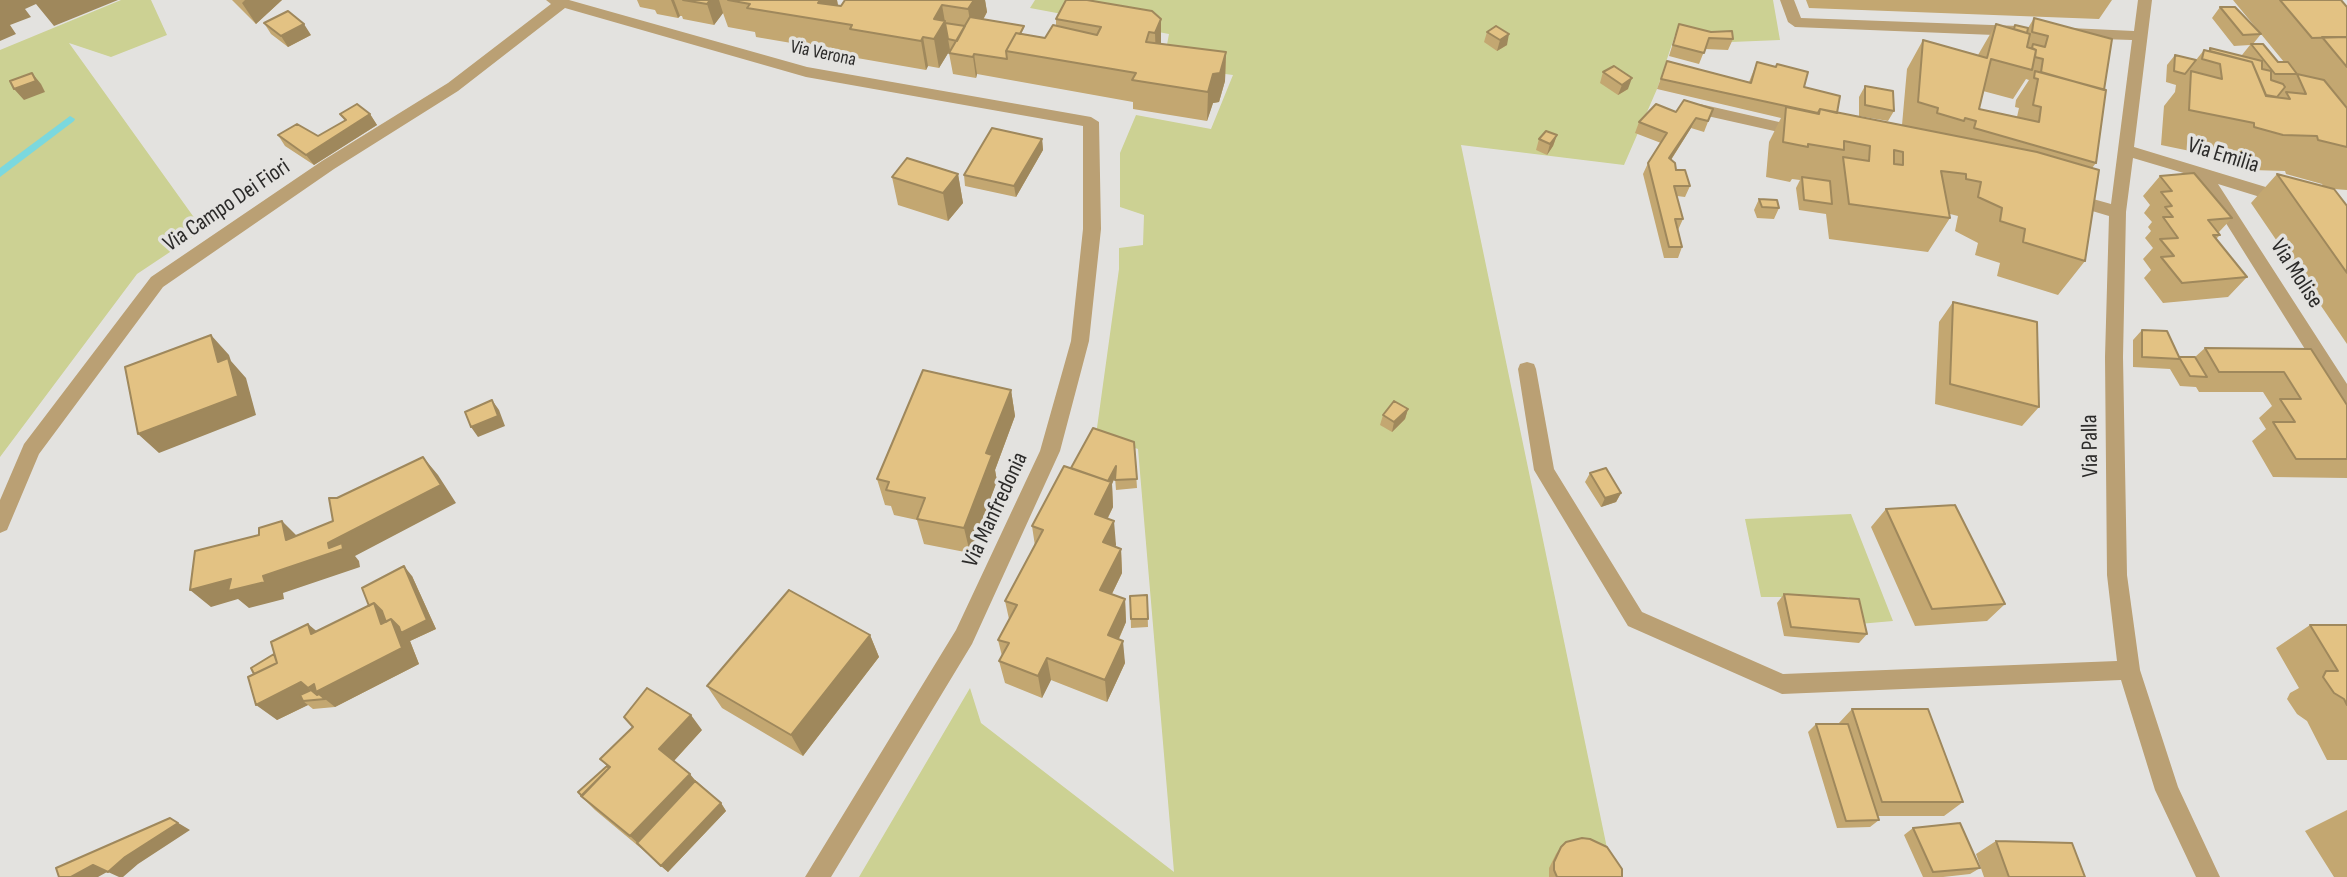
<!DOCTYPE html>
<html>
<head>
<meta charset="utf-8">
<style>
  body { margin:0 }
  canvas { display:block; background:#e3e2df }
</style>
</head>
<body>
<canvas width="2347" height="877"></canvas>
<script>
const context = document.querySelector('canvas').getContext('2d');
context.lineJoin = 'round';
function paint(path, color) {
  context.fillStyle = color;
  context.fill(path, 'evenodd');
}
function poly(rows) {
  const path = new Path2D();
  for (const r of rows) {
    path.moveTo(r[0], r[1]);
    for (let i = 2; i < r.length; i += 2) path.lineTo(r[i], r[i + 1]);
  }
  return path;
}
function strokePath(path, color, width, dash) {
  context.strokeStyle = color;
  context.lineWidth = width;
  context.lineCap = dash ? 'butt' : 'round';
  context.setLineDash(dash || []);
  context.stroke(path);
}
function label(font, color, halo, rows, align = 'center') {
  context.font = font + ' "Sofia Sans Condensed",sans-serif';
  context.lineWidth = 7;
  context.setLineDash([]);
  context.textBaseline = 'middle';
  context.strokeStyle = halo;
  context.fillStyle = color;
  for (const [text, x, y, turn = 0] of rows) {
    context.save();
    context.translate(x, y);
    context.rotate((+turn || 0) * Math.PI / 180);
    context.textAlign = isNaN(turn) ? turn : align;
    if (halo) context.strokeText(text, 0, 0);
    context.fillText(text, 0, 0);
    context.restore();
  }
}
paint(poly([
  [121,0,151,0,167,35,111,57,69,43,203,230,137,274,0,457,0,50],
  [1035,0,1773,0,1780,40,1707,43,1675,35,1657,89,1624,165,1461,145,1613,877,859,877,970,688,981,723,1174,872,1138,449,1096,435,1119,269,1119,248,1143,245,1144,215,1120,207,1120,153,1136,115,1211,129,1233,75,1163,66,1169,34,1030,8],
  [1851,514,1893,621,1859,624,1849,597,1761,597,1745,519]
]), '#ccd193');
paint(poly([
  [70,116,75,119,74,121,0,177,0,168,70,116]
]), '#7bd8de');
paint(poly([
  [546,0,569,0,807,67,1091,117,1099,122,1101,229,1089,341,1060,451,972,644,831,877,805,877,956,630,1040,451,1071,341,1083,229,1083,126,806,77,565,8,458,91,334,169,163,287,39,454,7,530,0,533,0,500,24,444,151,277,322,161,448,83,551,4,546,0],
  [1780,0,1794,0,1801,18,2019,26,2026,31,2019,36,1795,27,1788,22,1780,0],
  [2138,0,2152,0,2134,147,2292,195,2294,199,2292,203,2286,205,2218,184,2347,384,2347,407,2340,405,2197,177,2133,158,2126,212,2123,357,2127,575,2140,670,2178,787,2220,877,2196,877,2155,790,2121,680,1782,694,1628,626,1534,470,1518,369,1520,364,1527,362,1534,364,1536,369,1554,469,1642,612,1783,674,2117,661,2107,575,2105,357,2109,216,2062,202,2060,198,2068,192,2111,204,2132,40,2070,38,2063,33,2070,28,2134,31,2138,0],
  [1700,104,1801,127,1809,132,1801,137,1694,113,1692,109,1700,104]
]), '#baa074');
paint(poly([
  [232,0,282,0,256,24],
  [637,0,837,0,838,6,841,6,845,0,985,0,987,12,983,20,1025,35,1045,38,1056,26,1056,19,1161,19,1161,44,1226,52,1225,81,1219,102,1213,103,1207,121,1133,109,1133,102,977,74,976,78,953,74,949,53,951,50,950,50,939,68,928,66,926,70,857,58,856,54,756,37,755,32,728,27,723,13,714,25,683,19,682,16,680,16,678,18,657,14,655,10,640,7],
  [1806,0,2112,0,2099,19,1809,8],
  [2233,0,2341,0,2347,7,2347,190,2334,189,2347,206,2347,344,2251,203,2277,174,2323,186,2322,184,2286,174,2285,171,2252,170,2224,162,2224,158,2161,145,2164,106,2175,92,2176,85,2166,82,2167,65,2175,55,2196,60,2204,50,2208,51,2210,48,2244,57,2242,55,2250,45,2234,46,2212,18,2220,7,2261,34,2253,44,2278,62,2284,62],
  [2034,18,2104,90,2096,163,2092,168,2085,261,2058,295,1997,276,2000,263,1975,255,1978,243,1955,231,1958,216,1950,214,1950,218,1928,252,1829,239,1826,214,1799,210,1796,188,1800,180,1792,179,1790,182,1766,177,1769,142,1781,118,1657,89,1667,61,1749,82,1757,62,1804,87,1837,113,1902,125,1907,69,1923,40,1978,55,1996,24,2012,29,2015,25,2028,28],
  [2026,79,2029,80,2016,100,2015,107,2019,108,2017,117,1979,109,1983,91,2013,99],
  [264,23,311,35,288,47,271,34],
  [1679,24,1733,39,1728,50,1705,49,1699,64,1669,56],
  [1487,32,1507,45,1497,51,1484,42],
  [1603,72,1628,89,1618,95,1600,83],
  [1865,86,1894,111,1888,121,1859,116,1859,97],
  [1713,109,1704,132,1691,128,1671,160,1676,170,1690,186,1685,197,1677,196,1683,219,1678,230,1682,247,1678,258,1664,258,1643,174,1648,163,1661,143,1635,133,1639,122,1676,112],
  [340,114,370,114,377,125,314,165,285,146,278,135,318,136,345,121],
  [1557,135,1553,146,1547,155,1536,150,1539,139],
  [1042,139,1043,150,1016,197,965,186,964,175],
  [958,174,963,203,948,221,898,205,892,177],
  [2160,176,2232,218,2219,232,2220,235,2216,239,2247,277,2228,297,2163,303,2144,278,2151,270,2143,259,2153,248,2145,238,2151,231,2148,227,2152,222,2144,213,2150,205,2143,196],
  [1759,199,1779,208,1774,219,1757,218,1754,210],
  [1953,302,2039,407,2022,426,1935,404,1939,322],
  [2142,330,2179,358,2195,357,2205,348,2311,349,2347,405,2347,478,2273,477,2252,441,2266,429,2259,418,2272,406,2263,392,2199,392,2196,387,2180,386,2170,369,2133,367,2133,340],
  [1011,390,1015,416,995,470,997,481,970,553,924,544,917,520,894,515,891,506,885,505,877,479],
  [1408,409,1405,419,1392,432,1380,425,1383,415],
  [1134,442,1137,488,1116,490,1115,477,1112,484,1113,507,1108,518,1116,545,1115,547,1121,549,1122,573,1112,594,1125,599,1126,622,1119,639,1125,663,1107,702,1051,680,1042,698,1005,683,999,661,1002,656,998,640,1009,619,1005,601,1035,546,1032,526,1071,468],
  [1590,473,1621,493,1616,502,1601,507,1585,482],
  [1886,509,2005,604,1987,621,1915,626,1871,527],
  [412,576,436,629,410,641,419,664,335,707,313,709,308,705,277,720,254,674,317,632,369,606],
  [1784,594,1867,634,1859,643,1784,636,1777,603],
  [1147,595,1148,627,1131,628,1130,596],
  [2310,625,2347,625,2347,760,2327,760,2307,721,2297,714,2287,699,2290,693,2299,688,2276,648],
  [870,635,879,657,803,756,722,708,707,686],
  [1852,709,1963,802,1944,816,1877,816,1879,820,1870,827,1837,828,1808,732,1816,724,1838,724],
  [702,730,674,761,721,803,726,811,668,872,643,850,595,810,581,796,607,766,600,759],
  [2347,810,2347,877,2334,877,2305,831],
  [1913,828,1980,868,1970,874,1943,877,1923,877,1904,835],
  [1996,841,2085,877,1984,877,1976,854],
  [1561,847,1622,877,1549,877,1549,868,1556,854]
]), '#c3a771');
paint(poly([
  [0,0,118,0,54,26,36,4,25,9,31,17,10,25,16,34,0,41],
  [245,0,282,0,256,24,242,3],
  [671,0,674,0,680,16,678,18],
  [710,0,719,0,723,13,714,25,707,4],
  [820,0,837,0,839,11,818,3],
  [974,0,985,0,987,12,973,38,968,9],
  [942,5,950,50,939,68,934,39,934,19],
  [1161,19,1161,48,1156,62,1155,33],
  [304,24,311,35,288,47,281,36],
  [1509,34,1507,45,1497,51,1500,40],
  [923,37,928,66,926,70,921,41],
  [1226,52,1225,81,1219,102,1213,103,1207,121,1208,92,1213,74],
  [974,54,977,74,976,78,973,57],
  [32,73,41,84,45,92,24,100,14,89],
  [1632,78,1628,89,1618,95,1622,85],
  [370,114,377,125,314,165,306,155],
  [1696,118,1691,128,1665,169,1669,158],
  [1557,135,1553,146,1547,155,1550,144],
  [1042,139,1043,150,1016,197,1014,186],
  [958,174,963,203,948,221,943,193],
  [211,335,229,355,231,361,246,378,256,415,159,453,138,434,218,362],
  [1011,390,1015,416,995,470,997,481,970,553,964,528,986,453],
  [492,400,499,410,505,426,478,437,471,427],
  [1408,409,1405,419,1392,432,1394,422],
  [423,457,438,475,456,503,355,556,359,561,360,567,283,593,284,599,249,608,238,599,211,607,190,590,231,579,263,576,329,548,328,543],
  [1116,466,1116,475,1112,484,1113,507,1097,539,1095,514,1107,482],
  [1621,493,1616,502,1601,507,1605,498],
  [282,521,300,539,286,540],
  [1114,521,1116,545,1105,567,1103,542],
  [1121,549,1122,573,1102,614,1100,590],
  [404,566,412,576,436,629,410,641,419,664,335,707,325,699,322,699,308,688,373,616,374,603,391,619],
  [1125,599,1126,622,1110,658,1108,635],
  [308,624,326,639,311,634],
  [870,635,879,657,803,756,791,735],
  [1123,641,1125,663,1107,702,1105,680],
  [1047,658,1051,680,1042,698,1038,676],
  [301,682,321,698,303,701,308,705,277,720,256,705],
  [691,715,702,730,671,764,659,749],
  [690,774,701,788,644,849,630,836],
  [721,803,726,811,668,872,661,866],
  [170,818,190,830,138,864,123,877,119,877,108,872],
  [93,865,107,872,98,877,71,877]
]), '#9f885c');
const building = poly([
  [683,0,710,0,707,4,683,0],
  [728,0,820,0,818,3,841,6,845,0,974,0,968,9,942,5,934,19,945,21,934,39,923,37,921,41,850,29,852,25,747,8,750,4,728,0],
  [1066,0,1087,0,1152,11,1161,19,1155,33,1149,32,1146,42,1226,52,1220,73,1213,74,1208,92,1132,80,1136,73,1006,51,1016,33,1045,38,1053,25,1097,35,1101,27,1056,19,1066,0],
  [2280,0,2341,0,2347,7,2347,37,2312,38,2280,0],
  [2220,7,2235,7,2261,34,2243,35,2220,7],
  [288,11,304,24,281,36,264,23,288,11],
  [970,17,1024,26,1020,34,1016,33,1006,51,1007,59,974,54,973,57,949,53,970,17],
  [2034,18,2112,39,2104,90,2041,72,2043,59,2035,57,2036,50,2032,48,2033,44,2045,47,2048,36,2032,32,2034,18],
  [945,23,965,26,957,41,948,39,945,23],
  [1679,24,1711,32,1732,31,1733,39,1709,38,1704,53,1673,45,1679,24],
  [1996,24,2030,34,2027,47,2036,50,2032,70,1991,59,1979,109,2039,122,2041,107,2033,105,2038,79,2034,78,2035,71,2106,90,2096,163,1974,128,1976,121,1965,118,1964,121,1937,113,1938,108,1918,102,1923,40,1987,58,1996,24],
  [2015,25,2028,28,2027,33,2014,29,2015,25],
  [1496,26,1509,34,1500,40,1487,32,1496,26],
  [2322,37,2347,37,2347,67,2322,37],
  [2251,44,2263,44,2278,62,2288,62,2297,74,2275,74,2251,44],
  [2210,48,2262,61,2262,69,2271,71,2271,80,2283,84,2285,87,2277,97,2266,95,2252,62,2210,51,2210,48],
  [2204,50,2252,62,2266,96,2290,99,2286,92,2306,94,2297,74,2324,80,2347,108,2347,147,2318,140,2317,136,2283,135,2254,127,2254,123,2189,110,2191,71,2222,79,2220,64,2202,59,2204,50],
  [2175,55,2196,60,2185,74,2174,71,2175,55],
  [1667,61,1751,83,1757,62,1776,67,1777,64,1808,72,1804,87,1840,96,1837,113,1820,109,1818,113,1661,79,1667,61],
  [1614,66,1632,78,1622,85,1603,72,1614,66],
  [32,73,36,81,14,89,10,81,32,73],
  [1865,86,1893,91,1894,111,1865,105,1865,86],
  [1684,100,1713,109,1708,121,1696,118,1669,158,1675,163,1676,170,1685,170,1690,186,1674,186,1683,219,1675,219,1682,247,1669,247,1648,163,1667,133,1639,122,1656,104,1676,112,1684,100],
  [357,104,370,114,306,155,278,135,297,124,318,136,346,120,340,114,357,104],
  [1786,107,1819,114,1820,109,2037,152,2099,170,2085,261,2023,242,2025,229,2000,221,2002,208,1978,197,1981,182,1966,179,1966,174,1941,171,1950,218,1849,204,1843,157,1869,161,1870,146,1844,141,1844,150,1808,144,1808,147,1783,142,1786,107],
  [1894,150,1903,152,1903,165,1894,164,1894,150],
  [992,128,1042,139,1014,186,964,175,992,128],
  [1546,131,1557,135,1550,144,1539,139,1546,131],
  [907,158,958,174,943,193,892,177,907,158],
  [2194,173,2232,218,2208,220,2220,235,2213,235,2247,277,2182,283,2161,257,2174,256,2160,239,2178,238,2163,217,2173,217,2165,207,2172,206,2161,192,2172,191,2160,176,2194,173],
  [2277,174,2334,189,2347,206,2347,273,2277,174],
  [1802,177,1830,181,1832,204,1804,200,1802,177],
  [1759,199,1777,200,1779,208,1762,207,1759,199],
  [1953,302,2037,322,2039,407,1950,384,1953,302],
  [2142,330,2167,331,2180,359,2142,357,2142,330],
  [211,335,218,362,228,358,238,396,138,434,125,367,211,335],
  [2205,348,2311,349,2347,405,2347,459,2296,459,2273,422,2295,422,2280,399,2301,399,2284,372,2219,372,2205,348],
  [2179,357,2195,357,2207,377,2190,376,2179,357],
  [923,370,1011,390,986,453,992,455,964,528,917,519,925,498,886,490,889,482,877,479,923,370],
  [492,400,498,416,471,427,465,412,492,400],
  [1394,401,1408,409,1394,422,1383,415,1394,401],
  [1093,428,1134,442,1137,479,1115,480,1116,466,1108,481,1071,468,1093,428],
  [423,457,441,485,328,543,329,548,342,543,343,549,263,576,265,582,228,591,231,579,190,590,195,551,259,535,259,528,282,521,286,540,333,521,329,498,337,498,423,457],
  [1064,466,1111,482,1095,514,1114,521,1103,542,1121,549,1100,590,1125,599,1108,635,1123,641,1105,680,1047,658,1038,676,999,661,1009,643,998,640,1017,605,1005,601,1043,530,1032,526,1064,466],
  [1606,468,1621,493,1605,498,1590,473,1606,468],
  [1955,505,2005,604,1932,609,1886,509,1955,505],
  [404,566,427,620,401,633,399,627,391,619,386,622,382,611,374,603,369,606,362,588,404,566],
  [789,590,870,635,791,735,707,686,789,590],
  [1784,594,1859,599,1867,634,1791,627,1784,594],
  [1147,595,1148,619,1131,619,1130,596,1147,595],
  [374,603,381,624,391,619,402,648,316,692,314,684,308,688,301,682,256,705,248,677,277,663,271,642,308,624,311,634,374,603],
  [2310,625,2347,625,2347,705,2344,699,2334,693,2323,677,2326,671,2338,671,2310,625],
  [274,654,277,663,254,674,251,668,274,654],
  [647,688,691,715,659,749,690,774,630,836,581,796,610,767,600,759,633,727,624,717,647,688],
  [311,690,317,695,319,694,325,699,303,701,300,695,311,690],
  [1852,709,1928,709,1963,802,1882,802,1852,709],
  [1816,724,1848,724,1879,820,1846,821,1816,724],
  [607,766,609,768,582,796,578,792,607,766],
  [695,781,721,803,661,866,637,843,695,781],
  [170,818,178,823,125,857,108,872,93,865,71,877,59,877,56,868,170,818],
  [1960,823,1980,868,1933,872,1913,828,1960,823],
  [1582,838,1590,839,1607,847,1622,869,1622,877,1557,877,1554,870,1554,862,1561,847,1566,842,1582,838],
  [1996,841,2072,843,2085,877,2009,877,1996,841]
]);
paint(building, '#e3c283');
strokePath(building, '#9f885c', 2);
label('19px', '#2c2b2a', '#e3e2df', [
  ["Via Verona",823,54,12]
]);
label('23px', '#2c2b2a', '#e3e2df', [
  ["Via Emilia",2223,156,17],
  ["Via Campo Dei Fiori",227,206,-34],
  ["Via Molise",2296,274,57],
  ["Via Palla",2091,446,-91],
  ["Via Manfredonia",996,510,-65]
]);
</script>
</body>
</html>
